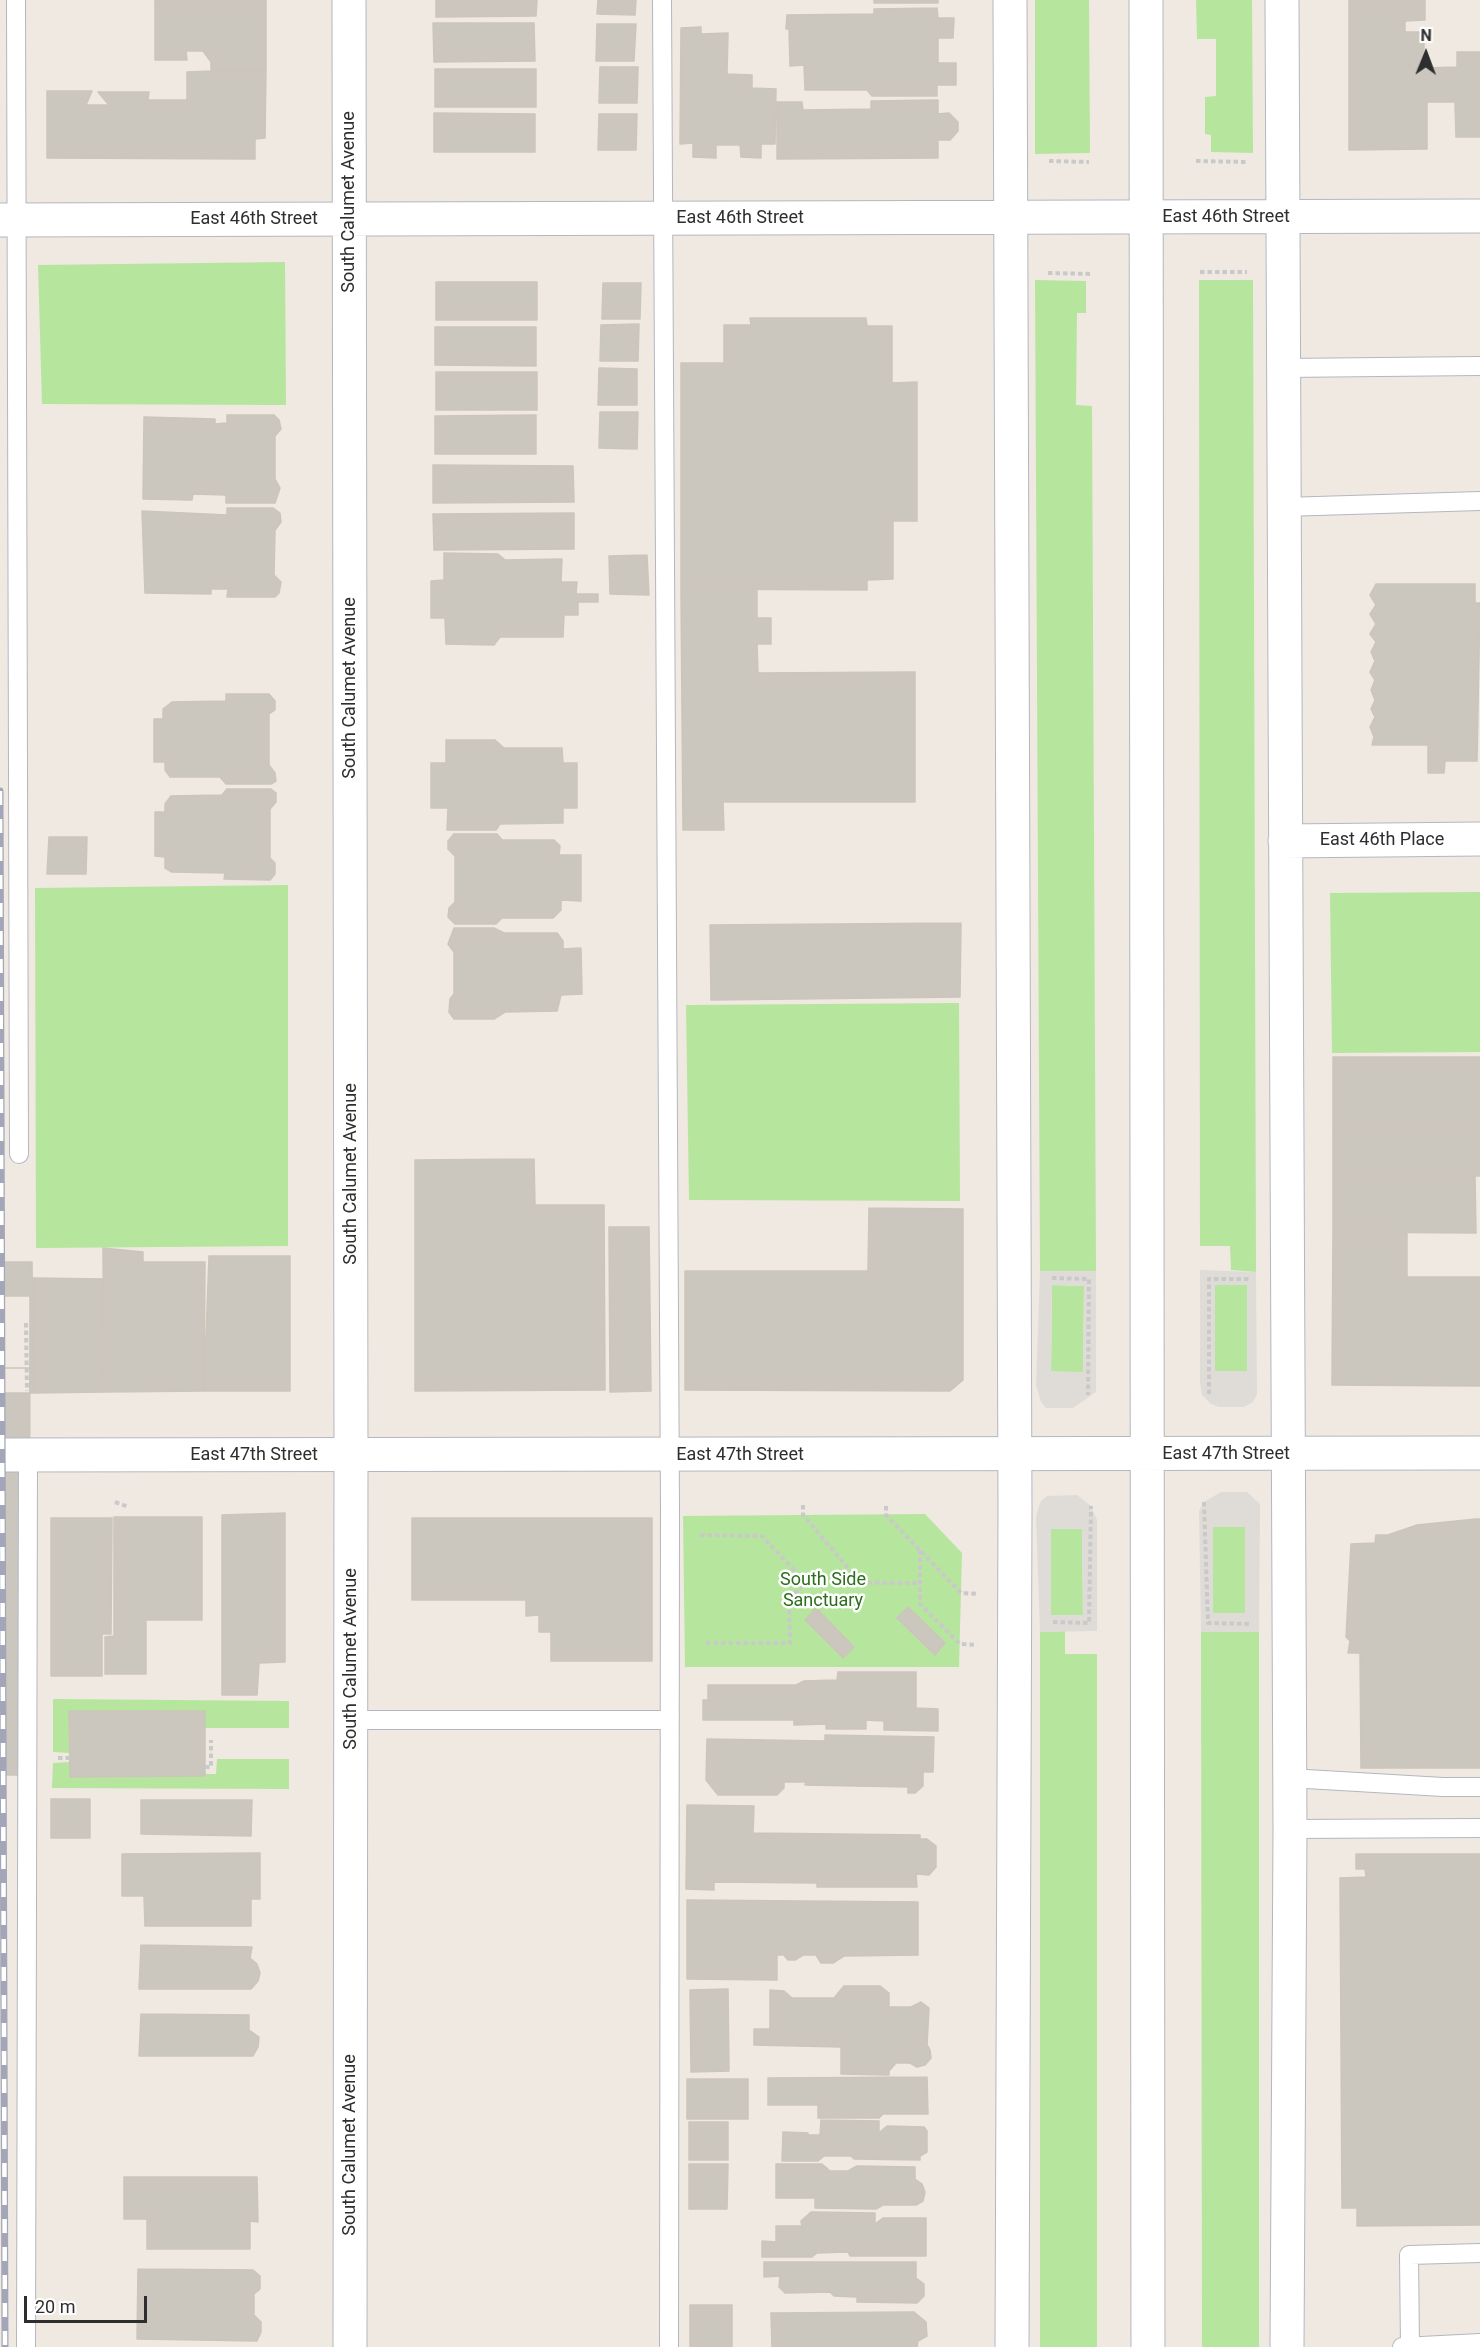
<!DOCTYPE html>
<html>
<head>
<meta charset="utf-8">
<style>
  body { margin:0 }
  #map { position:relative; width:1480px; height:2347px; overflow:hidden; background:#efe9e1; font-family:Roboto,sans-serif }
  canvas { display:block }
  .north { position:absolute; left:1396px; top:24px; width:60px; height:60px; -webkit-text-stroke:4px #fff; paint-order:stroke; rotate:1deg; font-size:16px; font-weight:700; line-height:24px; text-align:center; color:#2e2e2e }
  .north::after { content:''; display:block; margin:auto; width:21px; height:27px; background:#2e2e2e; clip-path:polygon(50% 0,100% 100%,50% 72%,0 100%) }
  .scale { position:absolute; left:24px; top:2296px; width:123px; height:27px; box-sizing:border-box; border:3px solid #2e2e2e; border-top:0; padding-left:8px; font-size:18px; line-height:21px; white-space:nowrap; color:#2e2e2e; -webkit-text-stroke:4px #fff; paint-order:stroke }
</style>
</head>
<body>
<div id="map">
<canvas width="1480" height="2347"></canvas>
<div class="north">N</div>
<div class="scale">20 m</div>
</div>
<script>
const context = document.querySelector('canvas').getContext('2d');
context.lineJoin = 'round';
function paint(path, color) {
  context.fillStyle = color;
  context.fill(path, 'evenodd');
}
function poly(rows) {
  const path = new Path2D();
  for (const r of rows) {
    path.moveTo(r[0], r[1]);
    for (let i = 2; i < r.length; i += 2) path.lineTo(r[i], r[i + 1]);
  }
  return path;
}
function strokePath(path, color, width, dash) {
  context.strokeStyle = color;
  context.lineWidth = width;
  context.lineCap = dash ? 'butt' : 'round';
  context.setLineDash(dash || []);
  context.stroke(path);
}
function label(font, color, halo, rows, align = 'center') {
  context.font = font + ' Roboto,sans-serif';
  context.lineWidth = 5;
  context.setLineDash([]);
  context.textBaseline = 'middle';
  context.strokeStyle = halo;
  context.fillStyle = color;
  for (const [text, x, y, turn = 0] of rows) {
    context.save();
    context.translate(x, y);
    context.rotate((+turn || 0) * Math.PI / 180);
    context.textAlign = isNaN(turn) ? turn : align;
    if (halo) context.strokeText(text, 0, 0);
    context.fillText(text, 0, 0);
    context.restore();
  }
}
paint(poly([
  [1035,0,1089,0,1090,153,1035,154],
  [1196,0,1252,0,1253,153,1211,152,1211,135,1205,134,1205,97,1216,96,1216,39,1197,39],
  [285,262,286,405,42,404,38,265],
  [1035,280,1086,281,1086,313,1077,313,1076,405,1092,406,1096,1271,1040,1271],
  [1199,280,1253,280,1256,1272,1231,1270,1230,1246,1200,1246],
  [288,885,288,1246,36,1248,35,888],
  [1480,892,1480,1052,1332,1053,1330,893],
  [959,1003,960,1201,689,1200,686,1005],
  [1052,1285,1084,1286,1083,1372,1051,1372],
  [1214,1285,1247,1285,1247,1371,1215,1371],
  [925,1514,962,1553,959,1667,685,1667,683,1516],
  [1213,1527,1245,1527,1245,1613,1213,1613],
  [1051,1529,1082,1529,1083,1615,1051,1615],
  [1065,1631,1065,1654,1097,1654,1097,2347,1040,2347,1040,1632],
  [1201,1632,1259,1632,1259,2347,1202,2347],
  [53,1699,289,1701,289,1728,205,1728,204,1711,70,1711,70,1753,53,1752],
  [217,1759,289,1759,289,1789,52,1788,53,1763,70,1762,70,1777,205,1776,205,1774,216,1774]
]), '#b6e59e');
paint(poly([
  [1200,1270,1256,1272,1257,1394,1253,1402,1244,1407,1219,1407,1211,1404,1202,1395,1200,1383],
  [1215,1285,1247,1285,1247,1371,1215,1371],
  [1040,1271,1096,1271,1096,1392,1073,1408,1046,1408,1041,1402,1036,1385],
  [1052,1285,1084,1286,1083,1372,1051,1371],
  [1221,1492,1247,1492,1260,1504,1259,1632,1201,1632,1199,1511,1204,1502],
  [1213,1527,1245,1527,1245,1613,1213,1613],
  [1077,1495,1091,1506,1097,1520,1097,1631,1040,1632,1036,1518,1038,1509,1041,1501,1047,1496],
  [1051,1529,1082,1529,1083,1615,1051,1615]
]), '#dfdcd8');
const building = poly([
  [155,0,266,0,266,71,211,71,211,62,203,51,186,51,187,60,155,60,155,0],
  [436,0,537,0,536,16,436,17,436,0],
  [598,0,636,0,635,15,597,14,598,0],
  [874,0,938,0,938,3,874,3,874,0],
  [1349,0,1425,0,1425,20,1405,21,1405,32,1424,32,1424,68,1457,67,1457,52,1480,52,1480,137,1456,137,1455,102,1427,102,1427,149,1349,150,1349,0],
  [937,8,938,18,954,18,953,38,938,38,938,63,956,63,956,85,937,85,937,96,872,96,867,90,805,90,804,65,790,66,789,29,786,29,787,15,874,14,874,9,937,8],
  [433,23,534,23,535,61,434,62,433,23],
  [597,24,636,24,634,61,596,61,597,24],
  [701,27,701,34,728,33,727,74,752,75,752,88,776,89,775,144,761,144,761,158,741,157,740,145,716,145,716,158,693,157,693,143,680,144,681,28,701,27],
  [600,67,638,67,637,103,599,103,600,67],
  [435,69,536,69,536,107,435,107,435,69],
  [211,71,266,71,265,138,255,139,255,159,47,158,47,91,92,91,86,105,109,105,98,92,149,92,148,100,187,100,187,72,211,71],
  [938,100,938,114,949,113,958,122,958,131,950,140,938,140,938,158,777,159,777,102,802,102,803,110,871,109,871,101,938,100],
  [434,113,535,114,535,152,434,152,434,113],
  [599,114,637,114,636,150,598,150,599,114],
  [436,282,537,282,537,320,436,320,436,282],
  [603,283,641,283,640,319,602,319,603,283],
  [750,318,866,318,867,326,892,326,892,383,917,382,917,521,893,521,893,579,867,580,867,590,681,589,681,363,724,363,724,325,751,325,750,318],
  [639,324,638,361,600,361,601,325,639,324],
  [435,327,536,327,536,366,435,365,435,327],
  [599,368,637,369,637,405,598,405,599,368],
  [436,372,537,372,537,410,436,410,436,372],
  [600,412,638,412,637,449,599,448,600,412],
  [227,415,274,415,279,420,281,429,275,436,275,479,280,488,275,503,226,503,226,495,193,494,192,500,143,499,144,417,215,419,215,424,227,423,227,415],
  [536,415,536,454,435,454,435,416,536,415],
  [433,465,573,466,574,502,433,503,433,465],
  [227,508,273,508,280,513,281,522,275,530,274,575,281,582,279,593,275,597,227,597,228,589,211,589,211,594,145,593,142,511,227,515,227,508],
  [574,513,574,549,434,550,433,514,574,513],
  [444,553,498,554,505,560,562,559,561,582,577,582,576,594,598,594,598,602,578,602,578,615,564,615,563,637,500,637,494,645,446,644,445,618,431,618,431,581,444,580,444,553],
  [647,555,649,595,610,594,609,556,647,555],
  [1376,584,1475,584,1475,603,1480,603,1477,761,1445,761,1444,773,1428,773,1428,745,1372,745,1374,737,1370,727,1375,717,1371,709,1375,700,1371,690,1375,680,1370,672,1375,661,1371,652,1376,642,1370,634,1376,624,1370,614,1376,605,1370,595,1376,584],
  [681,589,757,589,757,618,771,618,771,644,757,644,758,673,915,672,915,802,723,802,724,830,683,830,681,589],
  [226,694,269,694,275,701,275,710,269,714,269,765,275,773,276,781,271,784,226,784,220,777,170,777,165,770,165,762,154,762,154,719,163,719,163,709,172,702,226,701,226,694],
  [446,740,495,740,504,748,562,748,563,763,577,763,577,808,563,808,563,823,500,824,496,830,447,830,448,808,431,808,431,763,446,763,446,740],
  [227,789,271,789,276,793,276,802,270,809,270,858,275,863,275,874,270,880,224,879,225,873,172,872,165,868,165,857,155,856,155,812,165,812,165,804,171,796,222,795,227,789],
  [454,834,497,834,502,840,554,840,560,846,559,855,581,855,581,901,561,900,561,910,553,918,502,918,496,924,455,924,448,917,449,908,455,902,455,856,448,849,448,841,454,834],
  [49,837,87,837,86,874,47,874,49,837],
  [961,923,960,997,711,1000,710,925,961,923],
  [454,928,494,928,504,933,557,933,563,941,563,949,581,948,582,994,561,995,557,1011,505,1012,494,1019,454,1019,449,1012,450,999,454,994,454,952,448,944,454,928],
  [1333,1057,1480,1057,1480,1132,1333,1132,1333,1057],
  [1333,1132,1480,1132,1480,1176,1333,1176,1333,1132],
  [534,1159,535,1205,604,1205,605,1390,415,1391,415,1160,534,1159],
  [1333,1176,1475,1176,1476,1233,1333,1232,1333,1176],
  [869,1208,963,1209,963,1380,950,1391,685,1390,685,1271,868,1271,869,1208],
  [609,1227,649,1227,651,1391,610,1392,609,1227],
  [1333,1232,1407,1232,1407,1277,1480,1277,1480,1386,1332,1385,1333,1232],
  [103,1248,143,1252,143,1262,205,1262,204,1391,104,1392,103,1248],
  [209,1256,290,1256,290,1391,204,1391,209,1256],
  [0,1262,32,1262,33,1368,0,1368,0,1262],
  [33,1278,103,1279,104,1392,33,1393,33,1278],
  [0,1296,30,1296,29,1775,0,1775,0,1296],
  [0,1368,33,1368,33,1393,0,1393,0,1368],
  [285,1513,285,1662,259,1663,257,1695,222,1695,222,1515,285,1513],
  [114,1517,202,1517,202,1620,146,1620,146,1674,105,1674,105,1637,114,1636,114,1517],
  [51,1518,112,1518,111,1634,102,1634,102,1676,51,1676,51,1518],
  [412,1518,652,1518,652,1661,551,1661,551,1632,539,1632,539,1615,526,1616,526,1600,412,1600,412,1518],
  [1476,1519,1480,1519,1480,1768,1361,1768,1360,1653,1348,1653,1350,1641,1346,1637,1351,1544,1375,1543,1376,1535,1388,1535,1417,1525,1476,1519],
  [908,1607,945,1643,935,1655,897,1618,908,1607],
  [816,1608,854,1647,843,1658,805,1620,816,1608],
  [838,1672,916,1672,916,1708,938,1709,938,1731,884,1730,884,1721,866,1720,866,1729,826,1729,826,1724,794,1725,794,1720,703,1720,703,1700,708,1700,708,1685,796,1685,804,1681,837,1680,838,1672],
  [69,1711,205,1711,205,1776,70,1777,69,1711],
  [825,1735,934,1737,933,1772,923,1772,923,1786,915,1793,908,1793,908,1787,805,1785,806,1782,784,1782,784,1788,777,1795,718,1795,706,1780,707,1739,825,1741,825,1735],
  [51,1799,90,1799,90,1838,51,1838,51,1799],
  [141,1800,252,1800,251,1836,141,1834,141,1800],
  [687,1805,754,1806,753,1833,920,1835,920,1839,927,1839,936,1846,936,1867,929,1875,916,1874,917,1887,817,1887,817,1883,714,1882,714,1890,686,1889,687,1805],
  [260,1853,260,1899,251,1899,251,1926,145,1926,144,1896,122,1896,122,1854,260,1853],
  [1356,1854,1480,1854,1480,2225,1357,2226,1357,2208,1342,2208,1340,1878,1366,1877,1365,1869,1356,1869,1356,1854],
  [687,1900,918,1902,918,1955,844,1956,833,1963,821,1963,816,1955,803,1955,795,1960,788,1960,784,1955,777,1955,777,1980,687,1979,687,1900],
  [141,1945,252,1947,250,1958,257,1964,260,1973,258,1981,251,1989,139,1989,141,1945],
  [844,1986,880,1986,889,1993,889,2007,911,2007,921,2002,929,2008,927,2045,930,2050,931,2058,925,2065,917,2067,910,2063,896,2063,889,2071,889,2075,841,2074,841,2047,754,2045,754,2029,770,2029,770,1990,784,1991,792,1998,834,1998,844,1986],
  [728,1989,729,2071,691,2072,690,1990,728,1989],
  [141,2014,249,2015,249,2030,259,2037,258,2047,253,2056,139,2056,141,2014],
  [927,2077,928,2114,883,2114,879,2118,818,2118,818,2105,768,2105,768,2078,927,2077],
  [687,2079,748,2079,748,2119,687,2119,687,2079],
  [821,2120,879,2121,879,2133,887,2126,924,2127,927,2131,927,2152,920,2156,920,2160,854,2159,851,2156,824,2156,818,2161,782,2161,783,2132,808,2133,808,2135,820,2135,821,2120],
  [689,2122,728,2122,728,2160,689,2160,689,2122],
  [689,2164,728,2164,727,2209,689,2209,689,2164],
  [776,2164,822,2164,830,2171,848,2171,857,2166,915,2167,915,2179,922,2184,925,2192,923,2201,916,2205,883,2205,876,2209,815,2208,815,2198,776,2198,776,2164],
  [124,2177,257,2177,258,2222,250,2221,250,2249,147,2249,147,2219,124,2219,124,2177],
  [811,2212,875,2213,875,2224,883,2218,926,2218,926,2256,850,2256,848,2252,817,2253,812,2257,762,2257,762,2241,776,2242,776,2226,802,2226,801,2221,811,2212],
  [764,2262,916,2262,916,2278,924,2284,924,2296,917,2303,857,2302,857,2297,834,2296,830,2292,785,2293,779,2287,780,2276,764,2277,764,2262],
  [138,2269,253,2270,260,2276,260,2289,254,2294,254,2315,261,2322,261,2332,257,2341,137,2339,138,2269],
  [690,2305,732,2305,732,2347,690,2347,690,2305],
  [914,2312,926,2322,927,2336,918,2341,917,2347,772,2347,771,2313,914,2312]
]);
paint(building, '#cbc7bf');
strokePath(building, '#cbc5ba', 1.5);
const lane = poly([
  [16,0,19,1154],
  [662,0,670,1504,669,2347],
  [1283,368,1480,366],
  [1284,507,1480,501],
  [351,1720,670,1720],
  [1289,1778,1443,1787,1480,1787],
  [1290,1829,1480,1828],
  [26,2347,28,1455],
  [1402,2347,1480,2343],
  [1410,2347,1409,2255,1480,2253]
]);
const street = poly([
  [349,0,351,1455,350,2347],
  [1010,0,1015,1509,1012,2347],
  [1282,0,1290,1829,1287,2347],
  [0,220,1480,216],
  [1285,841,1480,839]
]);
const secondary = poly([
  [1146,0,1148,2347],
  [0,1455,1480,1453]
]);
strokePath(lane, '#b4b7c1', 20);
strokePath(street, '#b4b7c1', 35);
strokePath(secondary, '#b4b7c1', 35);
strokePath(poly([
  [1049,161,1089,162],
  [1196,161,1247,162],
  [1200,272,1247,272],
  [1048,273,1092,274],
  [1052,1278,1089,1279,1088,1395],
  [26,1323,27,1391],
  [1209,1394,1209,1279,1249,1279],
  [115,1502,129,1507],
  [1204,1502,1208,1623,1251,1624],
  [803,1505,803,1515,860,1582],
  [886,1506,886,1515,961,1593,978,1594],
  [700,1535,762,1536,805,1582,919,1583],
  [920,1550,920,1604,960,1644,977,1645],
  [1053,1622,1089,1623,1091,1506],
  [706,1643,790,1643,789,1601,805,1582],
  [58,1758,70,1758],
  [205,1767,211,1767,211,1740]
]), '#c9c9c9', 4, [4.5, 3]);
strokePath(lane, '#fff', 18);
strokePath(street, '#fff', 33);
strokePath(secondary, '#fff', 33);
const rail = poly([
  [0,791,5,2347]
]);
strokePath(rail, '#a3a6b8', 7);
strokePath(rail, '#fff', 4.5, [14]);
label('18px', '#2e2e2e', '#fff', [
  ["South Calumet Avenue",349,202,-90],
  ["East 46th Street",1226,217],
  ["East 46th Street",740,218],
  ["East 46th Street",254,219],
  ["South Calumet Avenue",350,688,-90],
  ["East 46th Place",1382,840],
  ["South Calumet Avenue",351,1174,-90],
  ["East 47th Street",1226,1454],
  ["East 47th Street",254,1455],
  ["East 47th Street",740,1455],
  ["South Calumet Avenue",351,1659,-90],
  ["South Calumet Avenue",350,2145,-90]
]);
label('18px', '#2c6e1b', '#fff', [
  ["South Side",823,1580],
  ["Sanctuary",823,1601]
]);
</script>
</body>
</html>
